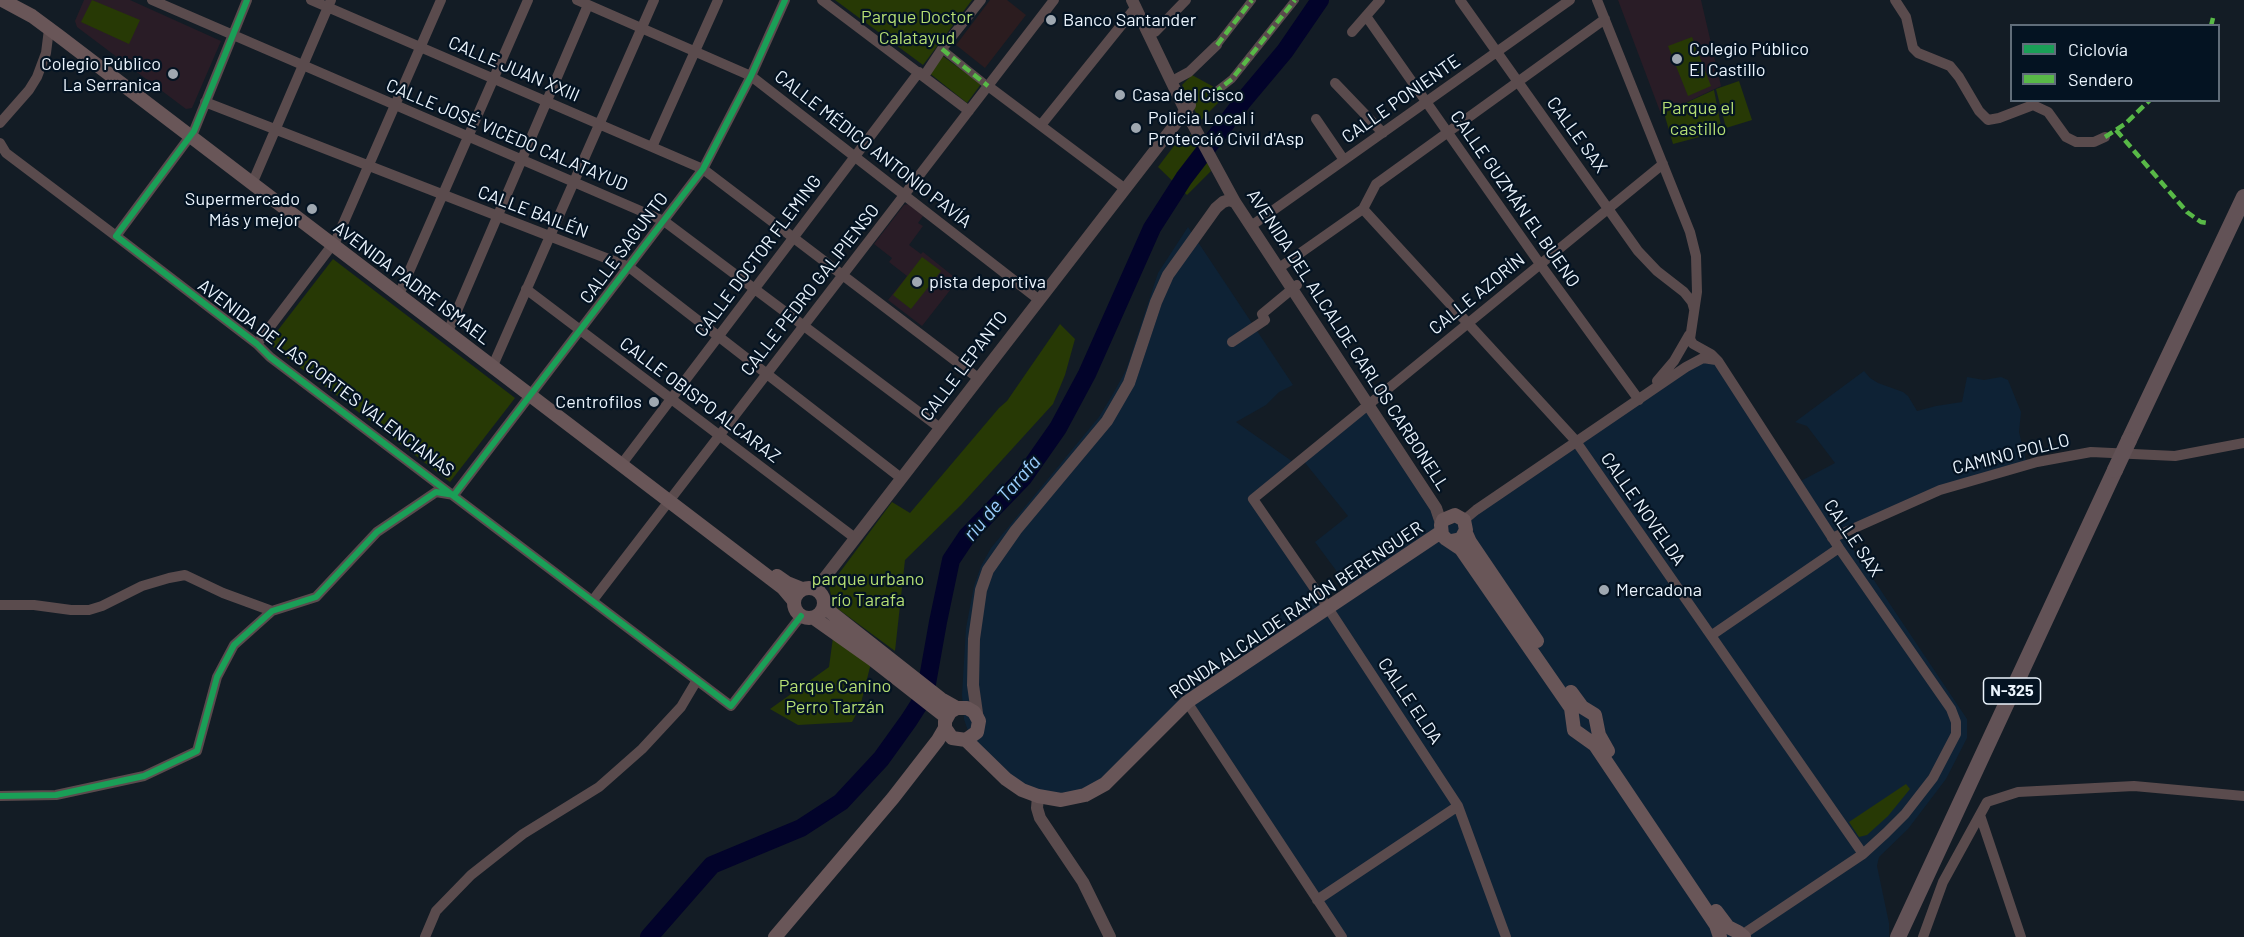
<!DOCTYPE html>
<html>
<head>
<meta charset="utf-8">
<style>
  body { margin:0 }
  #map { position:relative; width:2244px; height:937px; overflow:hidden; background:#131c25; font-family:Barlow,sans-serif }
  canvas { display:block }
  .legend { position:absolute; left:2010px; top:24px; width:210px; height:78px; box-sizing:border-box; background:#041322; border:2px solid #606d7a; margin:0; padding:8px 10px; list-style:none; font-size:18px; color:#ebf4fd }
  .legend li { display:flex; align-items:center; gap:12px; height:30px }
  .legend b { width:30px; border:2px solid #606d7a }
</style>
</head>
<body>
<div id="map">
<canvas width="2244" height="937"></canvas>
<ul class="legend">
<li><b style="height:8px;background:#1a9f57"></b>Ciclovía</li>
<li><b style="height:8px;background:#58b947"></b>Sendero</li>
</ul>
</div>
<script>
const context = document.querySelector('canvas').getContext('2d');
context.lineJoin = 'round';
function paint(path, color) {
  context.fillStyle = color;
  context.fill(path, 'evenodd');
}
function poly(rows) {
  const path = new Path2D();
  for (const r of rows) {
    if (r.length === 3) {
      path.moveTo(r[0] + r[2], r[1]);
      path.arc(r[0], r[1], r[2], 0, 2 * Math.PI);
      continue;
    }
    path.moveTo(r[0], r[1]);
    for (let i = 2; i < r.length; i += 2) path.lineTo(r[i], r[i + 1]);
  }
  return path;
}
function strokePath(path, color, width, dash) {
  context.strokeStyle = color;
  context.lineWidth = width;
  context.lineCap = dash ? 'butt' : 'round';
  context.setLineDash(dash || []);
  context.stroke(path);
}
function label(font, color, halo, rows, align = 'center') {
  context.font = font + ' Barlow,sans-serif';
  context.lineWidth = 4.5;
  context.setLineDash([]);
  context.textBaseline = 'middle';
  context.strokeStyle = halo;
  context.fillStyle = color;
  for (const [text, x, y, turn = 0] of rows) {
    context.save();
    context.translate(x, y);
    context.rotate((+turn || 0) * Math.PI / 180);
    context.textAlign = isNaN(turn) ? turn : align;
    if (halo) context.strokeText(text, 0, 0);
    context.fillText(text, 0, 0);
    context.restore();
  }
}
paint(poly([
  [990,0,1007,0,1026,15,985,68,956,45]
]), '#2b1c1f');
paint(poly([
  [1188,227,1293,385,1279,392,1266,405,1236,422,1296,464,1253,500,1328,608,1352,592,1315,542,1348,516,1302,459,1370,403,1451,525,1670,375,1711,356,1797,483,1835,463,1807,426,1795,422,1864,371,1870,378,1878,383,1903,392,1908,396,1917,411,1936,406,1962,402,1967,377,1984,380,2001,377,2008,380,2021,412,2019,432,2027,465,1940,490,1843,534,1967,719,1967,738,1946,779,1908,829,1879,857,1877,866,1889,923,1889,937,1342,937,1187,703,1085,795,1038,796,1006,779,968,731,964,719,962,695,966,628,974,586,981,566,991,548,1099,417,1113,394,1126,370,1158,273]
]), '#0e2235');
paint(poly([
  [84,0,130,0,221,41,192,108,186,109,77,27,75,21],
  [1618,0,1701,0,1721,86,1661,114],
  [908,204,923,216,918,223,923,226,909,245,921,254,923,252,958,280,922,326,888,300,907,276,889,262,892,258,874,244,904,205]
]), '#291c26');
paint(poly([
  [92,0,140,20,129,44,81,22],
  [835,0,972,0,923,65],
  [1692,37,1711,86,1688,96,1668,46],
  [940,54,981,84,967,103,928,72],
  [1192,75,1214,87,1211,90,1220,101,1200,121,1182,85],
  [1739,81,1752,120,1726,128,1716,89],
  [1714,90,1722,131,1673,144,1664,113],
  [1183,134,1196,136,1211,171,1187,195,1158,167],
  [922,257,941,271,911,309,893,295],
  [333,259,515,398,450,482,268,343],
  [1060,324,1075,339,1065,375,1053,404,961,505,905,560,895,651,834,606,829,587,892,502,910,513,999,408,1007,401],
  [834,630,872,659,860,707,852,722,798,725,770,709,829,667],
  [1906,784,1910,789,1888,816,1867,835,1859,837,1849,822]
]), '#273905');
strokePath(poly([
  [649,937,712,865,801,828,841,802,881,759,909,720,925,695,938,622,951,560,967,536,1023,478,1058,428,1087,374,1152,228,1184,178,1243,101,1285,51,1320,0]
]), '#02032a', 18);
strokePath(poly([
  [1217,45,1252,0],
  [942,49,988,86],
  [1214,93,1232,79,1295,0]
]), '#5a4b4d', 8);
strokePath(poly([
  [152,0,664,221,940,428],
  [247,0,194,131,116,236,257,344,270,357,731,706,801,616],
  [311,0,703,169,978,378],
  [577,0,751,76,1038,299],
  [822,0,969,111],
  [1460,0,1638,251,1657,271,1684,292,1692,302,1694,309],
  [1597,0,1690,232,1696,256,1697,292,1690,339,1693,344,1711,354,1718,361,1839,548,1951,709,1956,722,1956,734,1933,778,1905,814,1886,833,1863,854,1742,935],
  [1895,0,1906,17,1913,48,1918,53,1950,66,1959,77,1979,111,1988,120,1999,118,2033,105,2048,112,2066,137,2076,142,2094,142,2105,137],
  [1366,16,1540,264,1639,400],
  [1155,32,1186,0],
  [1352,32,1380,0],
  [924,76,942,49,981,0],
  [1176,79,1189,72,1217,45],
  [1335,83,1383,133],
  [988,86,1124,188],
  [205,102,629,267,901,478],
  [1316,119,1344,160],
  [0,123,29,90,37,77,46,53,49,29],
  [1041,125,1136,7],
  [0,143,6,153,116,236],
  [652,147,718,0],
  [252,184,331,0],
  [1363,209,1575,440,1863,854],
  [1251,226,1570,0],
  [1279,268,1363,209,1376,184,1605,19],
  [526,289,855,538],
  [401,290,528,0],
  [450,327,588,5],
  [1232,342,1265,320,1262,314,1297,285],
  [257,344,336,240,441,0],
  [495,361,654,0],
  [1657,381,1674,361,1689,335],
  [621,465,919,72],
  [1464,520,1476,510,1686,367,1703,358,1716,360],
  [1832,538,1940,490,2037,462,2091,452,2175,456,2244,443],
  [593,600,1054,0],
  [0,605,34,605,71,610,89,610,102,606,142,586,169,578,185,575,223,593,272,611],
  [1712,635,1839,548],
  [1187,702,1342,937],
  [0,796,56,795,144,776,197,751,217,677,234,645,272,611,316,597,377,532,436,492,454,495,703,169,751,76,785,0],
  [1980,815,2021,937],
  [1317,900,1458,806],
  [425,937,436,911,471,875,523,834,599,787,642,749,681,707,697,680],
  [1506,937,1458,806,1328,608,1253,499,1663,164],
  [1923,937,1943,882,1987,802,2018,792,2134,786,2244,796]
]), '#5a4b4d', 10);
strokePath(poly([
  [1132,0,1185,110,1235,202,1436,508,1441,523],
  [816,589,1190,105],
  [978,720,973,685,974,639,981,590,988,570,1016,530,1107,421,1129,383,1156,302,1168,275,1216,208,1223,202,1229,200,1235,202],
  [1038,796,1037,808,1040,818,1083,882,1110,937]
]), '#5a4b4d', 12);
strokePath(poly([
  [2,0,32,16,59,36,783,588,794,601],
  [1466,533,1470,542,1537,641],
  [1451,541,1461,539,1466,530,1464,520,1455,515,1443,520,1441,525,1442,535,1446,539,1461,549,1571,708,1574,730,1595,745,1716,925,1720,937],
  [777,576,787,583,802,589],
  [809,603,15],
  [824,607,941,699,957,708],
  [814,618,872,659,946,717],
  [1571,692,1582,707,1595,715,1599,735,1608,751],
  [966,740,1006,779,1022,790,1038,796,1061,800,1085,795,1105,784,1187,702,1441,532],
  [1716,911,1728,927,1738,932,1744,937],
  [775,937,893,798,938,740,945,728,945,721,950,712,957,708,967,708,974,712,979,721,977,732,966,740,952,738,945,728]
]), '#695658', 14);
strokePath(poly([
  [2129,440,2244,197],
  [1898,937,2115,470]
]), '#625256', 16);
strokePath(poly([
  [2115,470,2129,440]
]), '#625256', 16);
strokePath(poly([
  [2211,26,2213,18],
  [1217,45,1252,0],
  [942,49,988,86],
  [1214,93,1232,79,1295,0],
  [2116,130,2187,212,2201,222,2207,223],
  [2105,137,2125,124,2150,100]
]), '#58b947', 4.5, [9, 4.5]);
strokePath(poly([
  [247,0,194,131,116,236,257,344,270,357,731,706,801,616],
  [0,796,56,795,144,776,197,751,217,677,234,645,272,611,316,597,377,532,436,492,454,495,703,169,751,76,785,0]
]), '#1a9f57', 6);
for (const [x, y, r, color] of [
  [1051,20,6,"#9fa8b1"],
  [1677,59,6,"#9fa8b1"],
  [173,74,6,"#9fa8b1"],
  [1120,95,6,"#9fa8b1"],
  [1136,128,6,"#9fa8b1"],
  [312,209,6,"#9fa8b1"],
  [917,282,6,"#9fa8b1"],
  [654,402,6,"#9fa8b1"],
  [1604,590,6,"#9fa8b1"]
]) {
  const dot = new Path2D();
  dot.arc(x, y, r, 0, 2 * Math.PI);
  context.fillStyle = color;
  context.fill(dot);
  strokePath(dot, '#041322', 2);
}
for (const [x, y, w] of [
  [2012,691,57]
]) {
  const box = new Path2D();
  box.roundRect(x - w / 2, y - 13, w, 26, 4.5);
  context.fillStyle = '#041322';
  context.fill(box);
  strokePath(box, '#ebf4fd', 1.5);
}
label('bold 16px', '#ebf4fd', null, [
  ["N-325",2012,691]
]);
label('18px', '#b5de73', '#041322', [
  ["Parque Doctor",917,17],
  ["Calatayud",917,38],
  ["Parque el",1698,108],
  ["castillo",1698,129],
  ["parque urbano",868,579],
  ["río Tarafa",868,600],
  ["Parque Canino",835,686],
  ["Perro Tarzán",835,707]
]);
label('18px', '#ebf4fd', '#041322', [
  ["Banco Santander",1063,20],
  ["Colegio Público",1689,49],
  ["El Castillo",1689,70],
  ["Colegio Público",161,64,"right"],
  ["La Serranica",161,85,"right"],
  ["Casa del Cisco",1132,95],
  ["Policia Local i",1148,118],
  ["Protecció Civil d'Asp",1148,139],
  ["Supermercado",300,199,"right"],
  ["Más y mejor",300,220,"right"],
  ["pista deportiva",929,282],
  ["Centrofilos",642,402,"right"],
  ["Mercadona",1616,590]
], 'left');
label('18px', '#ebf4fd', '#041322', [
  ["CALLE JUAN XXIII",514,69,23],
  ["CALLE PONIENTE",1401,99,-35],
  ["CALLE JOSÉ VICEDO CALATAYUD",507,135,23],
  ["CALLE SAX",1577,135,54],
  ["CALLE MÉDICO ANTONIO PAVÍA",873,149,38],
  ["CALLE GUZMÁN EL BUENO",1515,199,55],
  ["CALLE BAILÉN",533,212,21],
  ["CALLE SAGUNTO",624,248,-53],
  ["CALLE DOCTOR FLEMING",758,256,-53],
  ["AVENIDA PADRE ISMAEL",412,283,37],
  ["CALLE PEDRO GALIPIENSO",810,290,-52],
  ["CALLE AZORÍN",1477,294,-39],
  ["AVENIDA DEL ALCALDE CARLOS CARBONELL",1348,340,57],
  ["CALLE LEPANTO",964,366,-53],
  ["AVENIDA DE LAS CORTES VALENCIANAS",326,378,37],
  ["CALLE OBISPO ALCARAZ",700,400,37],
  ["CAMINO POLLO",2011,454,-14],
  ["CALLE NOVELDA",1643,509,55],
  ["CALLE SAX",1853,538,56],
  ["RONDA ALCALDE RAMÓN BERENGUER",1296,610,-34],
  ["CALLE ELDA",1410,701,56]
]);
label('italic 20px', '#99cdfc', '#041322', [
  ["riu de Tarafa",1002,498,-49]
]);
</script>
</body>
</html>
